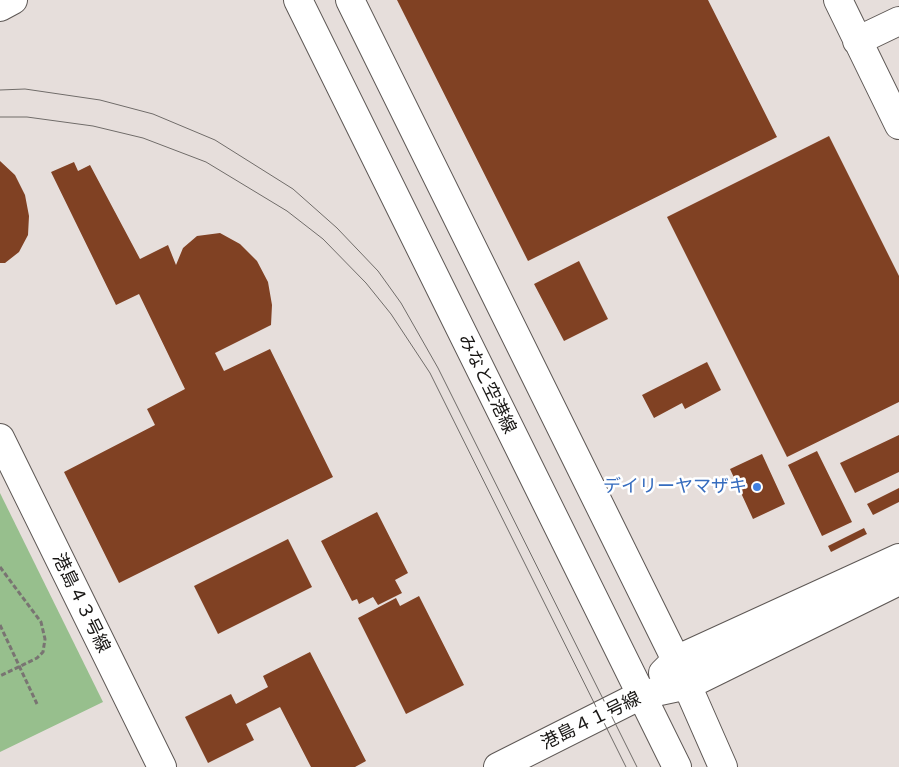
<!DOCTYPE html>
<html>
<head>
<meta charset="utf-8">
<style>
  body { margin:0 }
  canvas { display:block; background:#e6dedb }
</style>
</head>
<body>
<canvas width="899" height="767"></canvas>
<script>
const context = document.querySelector('canvas').getContext('2d');
context.lineJoin = 'round';
function paint(path, color) {
  context.fillStyle = color;
  context.fill(path, 'evenodd');
}
function poly(rows) {
  const path = new Path2D();
  for (const r of rows) {
    path.moveTo(r[0], r[1]);
    for (let i = 2; i < r.length; i += 2) path.lineTo(r[i], r[i + 1]);
  }
  return path;
}
function strokePath(path, color, width, dash) {
  context.strokeStyle = color;
  context.lineWidth = width;
  context.lineCap = dash ? 'butt' : 'round';
  context.setLineDash(dash || []);
  context.stroke(path);
}
function label(font, color, halo, rows, align = 'center') {
  context.font = font + ' "Work Sans","Noto Sans JP",sans-serif';
  context.lineWidth = 5;
  context.setLineDash([]);
  context.textBaseline = 'middle';
  context.strokeStyle = halo;
  context.fillStyle = color;
  for (const [text, x, y, turn = 0] of rows) {
    context.save();
    context.translate(x, y);
    context.rotate((+turn || 0) * Math.PI / 180);
    context.textAlign = isNaN(turn) ? turn : align;
    if (halo) context.strokeText(text, 0, 0);
    context.fillText(text, 0, 0);
    context.restore();
  }
}
paint(poly([
  [0,493,103,702,0,752]
]), '#97bf8d');
paint(poly([
  [397,0,708,0,777,137,528,261],
  [829,136,899,276,899,402,787,457,667,217],
  [0,161,15,175,25,195,29,216,28,235,19,252,5,263,0,263],
  [74,162,78,171,90,165,140,259,168,245,176,265,183,248,197,236,220,233,240,244,257,261,268,282,272,305,271,325,215,353,224,371,270,349,333,477,119,583,64,472,155,425,147,409,185,389,139,294,116,305,51,172],
  [579,261,608,319,564,341,534,284],
  [707,362,721,390,685,409,682,403,654,418,642,395],
  [899,435,899,472,855,493,840,463],
  [817,451,852,522,822,536,788,465],
  [762,454,785,504,753,519,730,469],
  [899,488,899,502,873,515,867,504],
  [377,512,408,573,395,580,402,593,378,605,373,597,359,604,357,599,352,601,321,541],
  [864,528,867,534,831,552,828,546],
  [288,539,312,587,218,634,194,586],
  [419,596,464,685,406,714,358,618,396,598,400,606],
  [310,652,366,761,355,767,311,767,280,707,246,724,254,740,208,763,185,717,231,694,236,704,268,687,263,676]
]), '#804123');
const secondary = poly([
  [298,0,677,767],
  [350,0,676,660,723,767],
  [838,0,899,125],
  [0,7,13,0],
  [857,41,899,21],
  [0,438,162,767],
  [663,673,676,660,899,558],
  [498,767,641,695,688,685,899,581]
]);
strokePath(secondary, '#5e5855', 30);
strokePath(poly([
  [0,567,41,622,45,639,43,652,37,658,0,676],
  [0,625,37,704]
]), '#797472', 3, [5, 2.5]);
strokePath(secondary, '#fff', 28);
strokePath(poly([
  [0,90,25,89,100,100,153,114,215,140,293,189,337,228,378,271,401,303,438,368,637,767],
  [0,117,27,117,93,126,143,138,206,162,287,211,323,239,366,283,391,314,430,373,626,767]
]), '#706c69', 1);
for (const [x, y, r, color] of [
  [757,487,5,"#3f7fe0"]
]) {
  const dot = new Path2D();
  dot.arc(x, y, r, 0, 2 * Math.PI);
  context.fillStyle = color;
  context.fill(dot);
  strokePath(dot, '#fff', 2);
}
label('18px', '#181614', '#fff', [
  ["みなと空港線",487,384,64],
  ["港島４３号線",81,603,64],
  ["港島４１号線",591,721,-26]
]);
label('18px', '#366cbe', '#fff', [
  ["デイリーヤマザキ",747,487]
], 'right');
</script>
</body>
</html>
